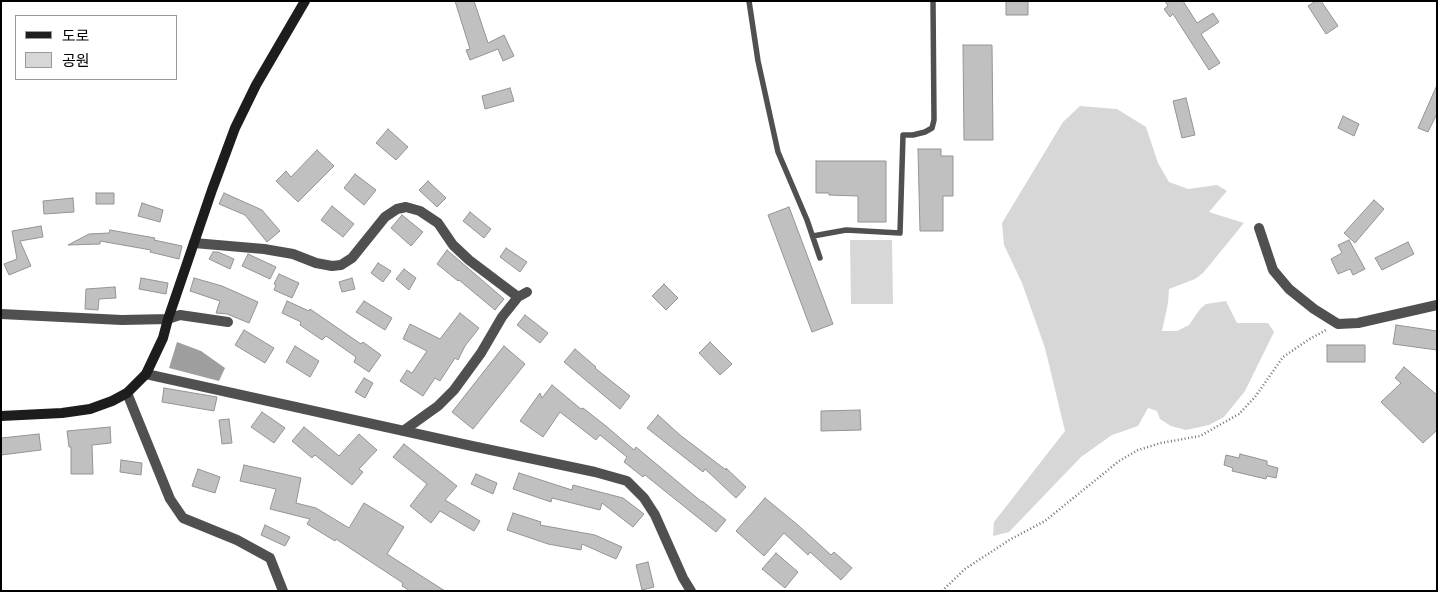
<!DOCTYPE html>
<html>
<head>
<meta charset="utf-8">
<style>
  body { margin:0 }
  #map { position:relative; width:1438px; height:592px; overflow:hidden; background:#fff; font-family:"Nunito Sans","Noto Sans KR",sans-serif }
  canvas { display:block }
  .frame { position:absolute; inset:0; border:2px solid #000; pointer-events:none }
  .legend { position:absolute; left:15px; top:15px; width:162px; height:65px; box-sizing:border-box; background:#fff; border:1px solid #999; margin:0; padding:6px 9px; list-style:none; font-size:15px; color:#000 }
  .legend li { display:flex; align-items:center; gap:10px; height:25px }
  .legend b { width:25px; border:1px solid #999 }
</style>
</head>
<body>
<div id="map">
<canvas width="1438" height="592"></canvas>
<div class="frame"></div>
<ul class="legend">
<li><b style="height:6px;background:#1d1d1d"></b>도로</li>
<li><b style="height:14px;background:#d7d7d7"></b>공원</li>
</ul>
</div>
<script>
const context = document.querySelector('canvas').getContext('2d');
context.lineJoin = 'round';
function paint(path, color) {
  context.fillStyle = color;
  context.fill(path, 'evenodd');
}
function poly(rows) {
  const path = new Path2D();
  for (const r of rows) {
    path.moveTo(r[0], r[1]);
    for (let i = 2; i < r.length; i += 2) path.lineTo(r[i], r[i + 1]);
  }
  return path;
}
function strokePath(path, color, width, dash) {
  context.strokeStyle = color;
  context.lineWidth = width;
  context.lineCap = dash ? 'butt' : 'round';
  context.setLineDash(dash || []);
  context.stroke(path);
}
paint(poly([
  [1080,106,1117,109,1146,127,1158,163,1169,182,1188,189,1217,185,1227,191,1209,212,1244,223,1203,273,1195,279,1169,289,1168,303,1162,331,1177,331,1189,325,1200,309,1206,304,1226,301,1237,323,1268,323,1274,332,1245,391,1224,417,1209,425,1186,430,1171,426,1160,419,1157,411,1148,408,1138,426,1112,435,1081,457,1009,532,993,536,994,522,1065,431,1045,348,1022,283,1004,245,1002,223,1063,122],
  [850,240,892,240,893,304,851,304]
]), '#d7d7d7');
paint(poly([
  [177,342,201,351,225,368,219,381,169,368]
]), '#9e9e9e');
const building = poly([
  [455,1,474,1,488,43,504,35,514,56,503,61,498,49,470,60,466,50,470,49,455,1],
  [1006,1,1028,1,1028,15,1006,15,1006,1],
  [1165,1,1183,1,1197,23,1213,13,1219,22,1201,34,1220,63,1209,70,1173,14,1170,17,1164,9,1168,6,1165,1],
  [1316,1,1321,1,1338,26,1326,34,1308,6,1316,1],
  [963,45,992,45,993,140,964,140,963,45],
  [1437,85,1437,114,1428,132,1418,128,1437,85],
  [510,88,514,101,485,109,482,96,510,88],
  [1186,98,1195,135,1182,138,1173,101,1186,98],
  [1343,116,1359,124,1354,136,1338,128,1343,116],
  [388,129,408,147,396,160,376,143,388,129],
  [918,149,941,149,941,156,953,156,953,196,943,196,943,231,920,231,918,149],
  [317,150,334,166,298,202,276,181,286,171,291,177,317,150],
  [816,161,886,161,886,222,858,222,858,196,829,195,829,193,816,193,816,161],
  [355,174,376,190,364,205,344,188,355,174],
  [428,181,446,198,437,207,419,190,428,181],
  [96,193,114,193,114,204,96,204,96,193],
  [224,193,262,210,280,231,267,242,245,215,219,204,224,193],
  [73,198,74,212,44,214,43,201,73,198],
  [1374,200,1384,209,1355,243,1344,233,1374,200],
  [142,203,163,210,160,222,138,216,142,203],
  [332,206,354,224,343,237,321,220,332,206],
  [789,207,833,324,812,332,768,215,789,207],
  [470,212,491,229,484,238,463,221,470,212],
  [402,215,423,232,411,246,391,228,402,215],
  [41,226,43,237,20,241,31,266,9,275,4,264,17,259,12,231,41,226],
  [110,230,155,238,154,240,182,246,179,259,150,252,151,250,100,241,100,244,68,245,89,234,109,233,110,230],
  [1349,240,1365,269,1353,275,1350,269,1338,274,1331,259,1342,253,1338,245,1349,240],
  [1408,242,1414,254,1382,270,1375,258,1408,242],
  [506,248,527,262,520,272,500,257,506,248],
  [447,250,504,299,495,310,459,280,458,281,437,264,447,250],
  [213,252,218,252,234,259,230,269,209,259,213,252],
  [248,254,276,267,270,279,242,266,248,254],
  [378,263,391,271,383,282,371,273,378,263],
  [404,269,416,278,409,290,396,279,404,269],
  [279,274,299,283,292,298,274,290,276,285,274,284,279,274],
  [141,278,168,283,166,294,139,289,141,278],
  [194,278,222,286,258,302,249,323,227,314,216,313,220,301,190,291,194,278],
  [352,278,355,289,342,292,339,282,352,278],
  [664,284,678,298,666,310,652,296,664,284],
  [115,287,116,298,99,299,98,310,85,309,86,289,115,287],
  [287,301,309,311,310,309,361,344,363,342,381,355,369,372,354,362,356,357,326,336,322,340,300,325,301,322,282,313,287,301],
  [364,301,392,318,385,330,356,312,364,301],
  [460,313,479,328,465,346,458,360,455,358,440,381,435,378,423,396,400,381,407,370,412,373,427,351,403,339,410,324,440,339,460,313],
  [525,315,548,333,540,343,517,325,525,315],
  [1396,325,1437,331,1437,350,1393,344,1396,325],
  [244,330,274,348,265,363,235,345,244,330],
  [710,342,732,364,720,375,699,353,710,342],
  [1327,345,1365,345,1365,362,1327,362,1327,345],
  [295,346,319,361,310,377,286,362,295,346],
  [504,346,525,364,473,429,452,412,504,346],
  [575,349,596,367,595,368,630,396,620,409,564,362,575,349],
  [1404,367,1437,395,1437,430,1423,443,1381,402,1401,383,1395,378,1404,367],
  [364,378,373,383,365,398,355,392,364,378],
  [552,385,581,409,583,408,606,426,634,450,636,447,702,502,702,501,726,520,716,532,645,475,643,477,624,462,627,457,600,435,596,440,560,412,543,437,520,421,540,393,542,398,552,385],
  [164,388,217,397,214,411,162,402,164,388],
  [860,410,861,430,821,431,821,411,860,410],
  [262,412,285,428,274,443,251,427,262,412],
  [658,415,680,435,726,470,726,468,746,487,736,498,705,469,703,472,647,428,658,415],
  [229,419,232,443,222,444,219,420,229,419],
  [110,427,111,443,92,445,93,474,71,474,71,447,69,447,67,431,110,427],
  [304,427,339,456,359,434,377,450,359,469,363,472,352,485,315,455,312,458,292,441,304,427],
  [39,434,41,450,1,455,1,438,39,434],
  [404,444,457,486,445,500,480,521,474,531,440,511,431,523,410,506,427,484,393,457,404,444],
  [1240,454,1267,461,1267,465,1278,468,1276,478,1267,476,1266,479,1232,471,1233,468,1224,465,1226,455,1239,458,1240,454],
  [121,460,142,463,141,475,120,472,121,460],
  [244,465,301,478,296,503,316,508,349,528,364,503,404,527,387,554,445,591,410,591,402,586,403,583,336,539,335,541,307,524,310,519,270,509,276,489,240,481,244,465],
  [198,469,220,477,215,493,192,486,198,469],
  [519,473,572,490,573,485,623,498,644,514,633,527,602,503,600,510,552,498,551,502,513,489,519,473],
  [476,474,497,483,493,494,471,484,476,474],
  [765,498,799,526,831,555,834,552,852,568,841,580,810,552,808,555,784,533,764,556,736,531,765,498],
  [513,513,541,522,540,525,595,535,622,547,616,559,582,544,581,550,548,544,507,530,513,513],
  [265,525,290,537,285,546,261,535,265,525],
  [776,553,798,572,785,588,762,569,776,553],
  [648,562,654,587,642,590,636,565,648,562]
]);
paint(building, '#c0c0c0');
strokePath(building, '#949494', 1);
strokePath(poly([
  [942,591,965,569,1011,539,1045,521,1119,461,1138,450,1161,443,1200,436,1239,414,1255,397,1283,357,1308,340,1326,330]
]), '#727272', 2.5, [1, 2.5]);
strokePath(poly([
  [749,1,758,61,778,152,807,220,820,258],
  [813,236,846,230,900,233,903,135,913,135,925,132,932,128,934,120,933,1]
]), '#505050', 5.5);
strokePath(poly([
  [1259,228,1273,270,1289,289,1314,309,1338,324,1358,323,1437,305],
  [194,243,264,249,293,254,316,263,332,266,341,265,352,258,385,217,397,209,406,207,420,211,438,223,453,245,469,260,518,297],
  [1,314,122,320,168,319,180,315,228,322],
  [146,374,472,446,595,472,627,481,644,498,655,515,683,578,691,591],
  [127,393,170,499,183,518,237,540,270,558,283,591],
  [403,431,438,406,454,390,481,353,502,317,518,297,527,292]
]), '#505050', 10);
strokePath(poly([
  [1,416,62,413,90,409,112,401,127,393,146,374,163,338,168,319,212,190,235,128,256,85,305,1]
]), '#1d1d1d', 10);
</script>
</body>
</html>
